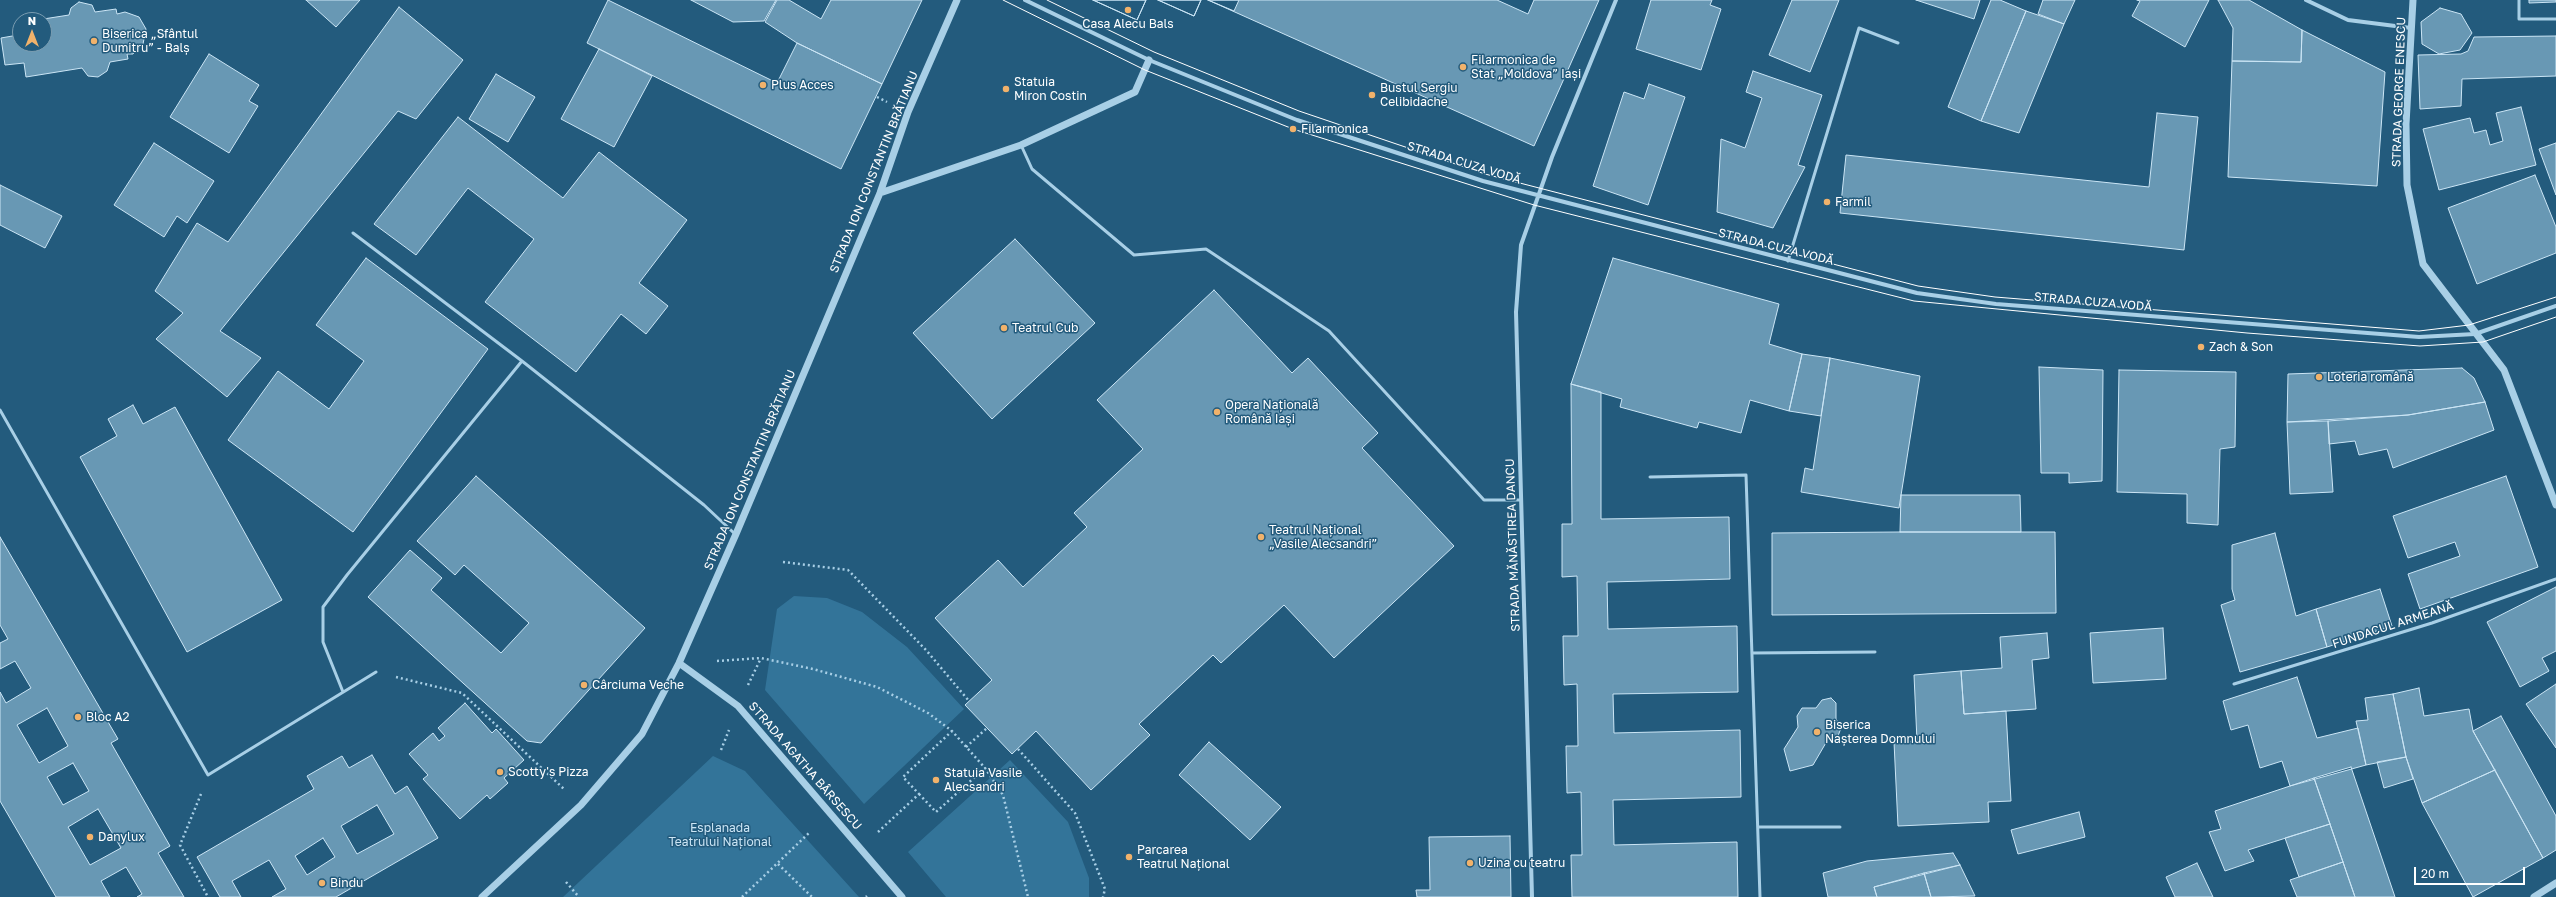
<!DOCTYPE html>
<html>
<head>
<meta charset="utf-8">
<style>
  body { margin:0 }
  #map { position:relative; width:2556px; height:897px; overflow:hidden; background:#235b7d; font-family:"Golos Text",sans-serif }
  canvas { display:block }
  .north { position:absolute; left:12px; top:12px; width:40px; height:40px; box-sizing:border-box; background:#235b7d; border:1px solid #7b9db1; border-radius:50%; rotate:0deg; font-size:11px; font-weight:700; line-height:16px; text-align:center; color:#fff }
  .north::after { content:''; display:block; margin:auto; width:14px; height:18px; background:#f1b26b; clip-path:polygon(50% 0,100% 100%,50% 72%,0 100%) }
  .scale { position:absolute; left:2414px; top:867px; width:111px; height:18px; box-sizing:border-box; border:2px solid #fff; border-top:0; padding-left:5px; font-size:12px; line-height:14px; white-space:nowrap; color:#fff; -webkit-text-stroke:3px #235b7d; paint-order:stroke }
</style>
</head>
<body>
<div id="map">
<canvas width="2556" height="897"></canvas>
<div class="north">N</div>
<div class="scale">20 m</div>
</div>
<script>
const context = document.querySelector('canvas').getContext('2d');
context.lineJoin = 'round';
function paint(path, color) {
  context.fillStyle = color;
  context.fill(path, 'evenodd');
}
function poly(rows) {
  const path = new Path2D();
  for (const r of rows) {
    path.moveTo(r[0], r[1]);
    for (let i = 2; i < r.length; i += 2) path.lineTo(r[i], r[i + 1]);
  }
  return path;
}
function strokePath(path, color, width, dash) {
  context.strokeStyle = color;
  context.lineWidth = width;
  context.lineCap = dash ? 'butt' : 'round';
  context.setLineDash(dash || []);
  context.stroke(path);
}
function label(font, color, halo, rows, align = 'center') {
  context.font = font + ' "Golos Text",sans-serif';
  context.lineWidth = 3;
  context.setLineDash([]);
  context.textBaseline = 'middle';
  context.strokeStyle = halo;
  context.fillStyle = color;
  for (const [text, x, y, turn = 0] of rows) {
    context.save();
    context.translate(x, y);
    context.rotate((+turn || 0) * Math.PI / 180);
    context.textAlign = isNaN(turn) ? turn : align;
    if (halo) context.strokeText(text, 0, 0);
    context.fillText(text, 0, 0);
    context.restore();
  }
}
paint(poly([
  [794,596,827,598,862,612,907,647,964,709,864,804,765,690,777,609],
  [713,756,745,771,859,897,563,897],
  [1010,760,1068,822,1089,878,1089,897,946,897,908,852]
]), '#337499');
const building = poly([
  [306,0,360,0,336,27,306,0],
  [608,0,777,83,797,43,882,84,841,169,587,43,608,0],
  [691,0,776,0,764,21,733,22,691,0],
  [777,0,789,0,821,19,831,0,922,0,882,84,797,43,765,22,777,0],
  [1093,0,1146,0,1137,20,1093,0],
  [1093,0,1146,0,1137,20,1093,0],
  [1158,0,1201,0,1194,16,1158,0],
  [1158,0,1201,0,1194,16,1158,0],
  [1208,0,1497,0,1528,14,1534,0,1599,0,1534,146,1208,0],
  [1208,0,1239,0,1234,11,1208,0],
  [1651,0,1712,0,1710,5,1721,9,1701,70,1636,49,1651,0],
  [1792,0,1839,0,1810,72,1769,55,1792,0],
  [1916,0,1980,0,1974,19,1916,0],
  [1991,0,2000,0,2026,11,1981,121,1948,107,1991,0],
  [2043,0,2075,0,2064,24,2038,14,2043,0],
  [2137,0,2209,0,2185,47,2132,16,2140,1,2137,0],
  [2218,0,2249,0,2302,30,2301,62,2232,61,2233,28,2218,0],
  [2529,0,2556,0,2556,2,2529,3,2529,0],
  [79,2,92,5,95,12,116,9,117,14,125,12,139,17,146,29,143,44,133,54,127,54,128,59,110,62,107,71,98,77,88,76,82,68,26,77,24,63,5,65,1,38,18,35,16,23,20,22,20,44,44,44,44,20,37,20,69,15,71,8,79,2],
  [399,7,463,60,416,119,398,111,220,331,261,358,227,397,156,339,183,313,155,291,197,223,228,242,399,7],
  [2440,8,2461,14,2472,33,2460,50,2439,54,2422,44,2421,22,2440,8],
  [2026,11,2064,24,2019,133,1981,121,2026,11],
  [2302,30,2385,72,2377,186,2228,177,2232,61,2301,62,2302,30],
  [2556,36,2556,76,2462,79,2461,106,2420,109,2418,55,2461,54,2468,51,2474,37,2556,36],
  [599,49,652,76,614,147,561,119,599,49],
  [209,54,259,85,249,101,258,106,229,153,170,117,209,54],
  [1753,71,1822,95,1798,165,1805,167,1773,228,1717,212,1721,139,1745,148,1762,98,1746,92,1753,71],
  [496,74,535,97,508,142,469,119,496,74],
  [1649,84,1685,97,1648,205,1593,186,1624,92,1644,99,1649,84],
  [2521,107,2536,165,2439,190,2423,129,2470,118,2474,133,2486,130,2490,145,2503,141,2496,113,2521,107],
  [2157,113,2198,117,2184,250,1840,213,1846,155,2149,187,2157,113],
  [458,117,563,198,599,152,687,220,639,283,668,306,646,334,621,314,576,372,485,302,534,239,468,188,416,255,374,224,458,117],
  [154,143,214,181,187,223,177,216,164,237,114,205,154,143],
  [2556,143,2556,195,2539,149,2556,143],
  [2535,175,2556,227,2556,253,2477,284,2448,208,2535,175],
  [0,185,62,216,45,248,0,225,0,185],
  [1015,239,1095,323,992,419,913,333,1015,239],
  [366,258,488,349,353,532,228,440,278,371,329,409,364,361,316,325,366,258],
  [1613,258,1779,304,1769,344,1802,354,1789,411,1750,400,1741,433,1699,422,1697,428,1620,407,1622,399,1571,384,1613,258],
  [1214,290,1292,373,1308,358,1378,433,1362,448,1454,546,1334,658,1284,605,1221,663,1213,655,1139,724,1150,735,1091,790,1036,731,1012,754,965,705,992,680,935,618,998,560,1023,587,1087,527,1074,513,1143,449,1097,400,1214,290],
  [1802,354,1830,358,1821,416,1789,411,1802,354],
  [1830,358,1920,376,1899,508,1801,492,1805,468,1813,470,1830,358],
  [2039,367,2103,370,2102,481,2069,483,2069,473,2041,473,2039,367],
  [2462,368,2474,378,2485,402,2408,415,2287,422,2288,374,2462,368],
  [2119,370,2236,372,2235,447,2220,449,2218,525,2187,523,2187,494,2117,492,2119,370],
  [1571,384,1601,392,1601,519,1729,517,1730,579,1607,582,1608,629,1737,626,1738,692,1613,694,1614,733,1740,730,1741,797,1613,800,1614,845,1737,842,1738,897,1572,897,1571,855,1582,855,1581,792,1567,793,1566,746,1578,746,1577,684,1564,685,1563,636,1578,636,1577,576,1562,577,1562,524,1572,524,1571,384],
  [2485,402,2494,430,2393,468,2387,449,2359,455,2355,441,2329,444,2328,421,2408,415,2485,402],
  [133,405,143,424,175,407,282,600,187,652,80,457,117,436,108,419,133,405],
  [2328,421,2333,492,2290,494,2287,422,2328,421],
  [476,476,645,628,541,743,527,741,368,597,410,550,442,578,431,590,501,653,529,623,464,565,455,575,417,541,476,476],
  [2506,476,2538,567,2420,609,2408,574,2460,556,2455,542,2408,558,2393,516,2506,476],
  [1901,495,2020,495,2021,532,1900,532,1901,495],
  [1900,532,2055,532,2056,613,1772,615,1772,533,1900,532],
  [2275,533,2296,616,2316,609,2327,647,2240,672,2221,605,2235,600,2232,589,2232,545,2275,533],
  [0,537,118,739,111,743,170,846,158,853,184,897,137,897,142,894,126,867,101,881,110,897,56,897,0,801,0,692,6,703,31,688,15,661,0,669,0,643,8,639,0,625,0,537],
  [47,708,68,746,39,763,17,725,47,708],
  [73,763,89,791,63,805,47,777,73,763],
  [98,809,121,848,90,865,68,827,98,809],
  [2556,587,2556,651,2542,658,2549,671,2520,687,2487,622,2556,587],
  [2380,589,2392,626,2327,647,2316,609,2380,589],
  [2163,628,2166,679,2093,683,2090,633,2163,628],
  [2047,633,2049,658,2032,660,2036,709,1964,714,1961,671,2002,668,2000,637,2047,633],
  [1961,671,1964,714,2006,711,2011,801,1988,802,1989,822,1898,826,1894,742,1917,741,1914,675,1961,671],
  [2297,677,2317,738,2358,728,2366,765,2290,786,2282,761,2260,768,2248,725,2231,730,2223,701,2297,677],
  [2556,684,2556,748,2526,704,2556,684],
  [2419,688,2424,716,2469,709,2473,731,2495,770,2422,803,2406,757,2393,694,2419,688],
  [2393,694,2406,757,2366,765,2356,721,2368,720,2365,698,2393,694],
  [1831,698,1836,703,1836,719,1841,728,1838,736,1827,741,1813,765,1790,771,1784,749,1798,727,1797,716,1802,708,1816,708,1822,700,1831,698],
  [465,703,492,733,496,729,524,760,504,778,508,783,490,799,487,795,460,819,423,779,428,775,409,754,433,733,439,741,445,736,438,728,465,703],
  [2501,716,2556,816,2556,850,2543,858,2473,731,2501,716],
  [1209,742,1281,807,1250,840,1179,775,1209,742],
  [372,755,395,794,407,786,438,838,336,897,272,897,286,889,269,860,232,881,241,897,220,897,197,857,314,789,307,776,342,756,349,768,372,755],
  [377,805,394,834,357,854,341,826,377,805],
  [323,838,335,857,307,875,295,856,323,838],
  [2406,757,2413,779,2384,788,2377,762,2406,757],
  [2351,767,2395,897,2355,897,2314,778,2351,767],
  [2495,770,2543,858,2473,897,2422,803,2495,770],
  [2314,778,2330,824,2248,850,2254,861,2225,871,2209,832,2221,829,2215,811,2314,778],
  [2079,812,2085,837,2018,854,2011,830,2079,812],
  [2330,824,2343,862,2299,877,2285,838,2330,824],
  [1510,836,1511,897,1417,897,1416,890,1430,890,1429,837,1510,836],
  [1953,853,1960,865,1874,887,1877,897,1828,897,1823,873,1867,861,1953,853],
  [2343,862,2355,897,2297,897,2290,880,2343,862],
  [2197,863,2213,897,2175,897,2166,877,2197,863],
  [1960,865,1975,896,1931,897,1924,873,1960,865],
  [1924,873,1931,897,1877,897,1874,887,1924,873]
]);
paint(building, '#6898b4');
strokePath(building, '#cbe5f5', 1);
strokePath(poly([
  [877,97,887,102],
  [783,562,848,570,926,650,969,701],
  [717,661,761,658,813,669,877,687,928,713,952,731,985,768,1003,795,1028,897],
  [396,677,462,693,565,790],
  [748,685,761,658],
  [966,747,987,728],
  [1018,749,1075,813,1105,889,1103,897],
  [721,750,729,730],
  [201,794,180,845,208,897],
  [919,794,936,812,985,768],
  [878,832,919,794,903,777,952,731],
  [778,864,812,897],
  [566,882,579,897],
  [742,897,810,832],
  [866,897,867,896]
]), '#a8cfe6', 2.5, [2, 3]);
strokePath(poly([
  [2519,0,2519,19,2556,19],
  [1021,145,1032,169,1134,255,1206,249,1329,331,1484,500,1521,500],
  [353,233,522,361,704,505,735,534],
  [1788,261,1859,28,1898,43],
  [0,410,208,775,376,672],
  [1650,477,1746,475,1760,897],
  [1752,653,1875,652],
  [2234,684,2432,623,2556,579],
  [343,692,323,642,323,607,347,575,522,361],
  [1758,827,1840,827]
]), '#a8cfe6', 3);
strokePath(poly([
  [1025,0,1149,60,1297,120,1483,181,1917,293,1996,304,2419,337,2475,334,2556,306],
  [2306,0,2348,20,2411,28],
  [1532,897,1516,312,1521,245,1552,157,1616,0]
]), '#a8cfe6', 4);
strokePath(poly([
  [2413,0,2406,124,2407,185,2423,264,2504,370,2556,505],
  [880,193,1021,145,1135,92,1149,60],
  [679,663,738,706,902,897],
  [482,897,581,805,642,734,679,663,736,534,880,193,908,112,957,0],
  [2534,897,2556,883]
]), '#a8cfe6', 7);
strokePath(poly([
  [1003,0,1145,70,1293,129,1534,205,1914,301,2247,333,2420,346,2483,342,2556,317],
  [1047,0,1154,52,1299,111,1485,174,1918,286,1995,297,2419,331,2469,325,2556,297]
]), '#fff', 1);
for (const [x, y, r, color] of [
  [1128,10,4,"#f1b26b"],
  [94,41,4,"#f1b26b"],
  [1463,67,4,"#f1b26b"],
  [763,85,4,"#f1b26b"],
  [1006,89,4,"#f1b26b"],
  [1372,95,4,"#f1b26b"],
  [1293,129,4,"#f1b26b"],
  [1827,202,4,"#f1b26b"],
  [1004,328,4,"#f1b26b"],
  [2201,347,4,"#f1b26b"],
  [2319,377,4,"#f1b26b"],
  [1217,412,4,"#f1b26b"],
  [1261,537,4,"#f1b26b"],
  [584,685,4,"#f1b26b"],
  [78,717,4,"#f1b26b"],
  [1817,732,4,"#f1b26b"],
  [500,772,4,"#f1b26b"],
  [936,780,4,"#f1b26b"],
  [90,837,4,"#f1b26b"],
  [1129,857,4,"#f1b26b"],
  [1470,863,4,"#f1b26b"],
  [322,883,4,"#f1b26b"]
]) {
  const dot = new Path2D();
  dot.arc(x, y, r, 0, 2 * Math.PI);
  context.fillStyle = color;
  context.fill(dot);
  strokePath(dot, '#235b7d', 1.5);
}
label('12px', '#fff', '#235b7d', [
  ["Casa Alecu Bals",1128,24,"center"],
  ["Biserica „Sfântul",102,34],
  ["Dumitru” - Balș",102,48],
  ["Filarmonica de",1471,60],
  ["Stat „Moldova” Iași",1471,74],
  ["Statuia",1014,82],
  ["Miron Costin",1014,96],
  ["Plus Acces",771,85],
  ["Bustul Sergiu",1380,88],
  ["Celibidache",1380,102],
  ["Filarmonica",1301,129],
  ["Farmil",1835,202],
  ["Teatrul Cub",1012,328],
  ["Zach & Son",2209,347],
  ["Loteria română",2327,377],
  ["Opera Națională",1225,405],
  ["Română Iași",1225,419],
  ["Teatrul Național",1269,530],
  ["„Vasile Alecsandri”",1269,544],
  ["Cârciuma Veche",592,685],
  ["Bloc A2",86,717],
  ["Biserica",1825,725],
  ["Nașterea Domnului",1825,739],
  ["Scotty's Pizza",508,772],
  ["Statuia Vasile",944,773],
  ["Alecsandri",944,787],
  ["Danylux",98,837],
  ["Parcarea",1137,850],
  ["Teatrul Național",1137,864],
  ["Uzina cu teatru",1478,863],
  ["Bindu",330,883]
], 'left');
label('12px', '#fff', '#235b7d', [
  ["STRADA GEORGE ENESCU",2399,92,-88],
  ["STRADA CUZA VODĂ",1464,163,17],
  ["STRADA ION CONSTANTIN BRĂTIANU",874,172,-68],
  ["STRADA CUZA VODĂ",1776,247,14],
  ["STRADA CUZA VODĂ",2093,302,5],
  ["STRADA ION CONSTANTIN BRĂTIANU",750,470,-67],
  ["STRADA MĂNĂSTIREA DANCU",1513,545,-92],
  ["FUNDACUL ARMEANĂ",2393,625,-18],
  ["STRADA AGATHA BÂRSESCU",805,766,49]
]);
label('12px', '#cbe5f5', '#235b7d', [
  ["Esplanada",720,828],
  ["Teatrului Național",720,842]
]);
</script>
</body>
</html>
